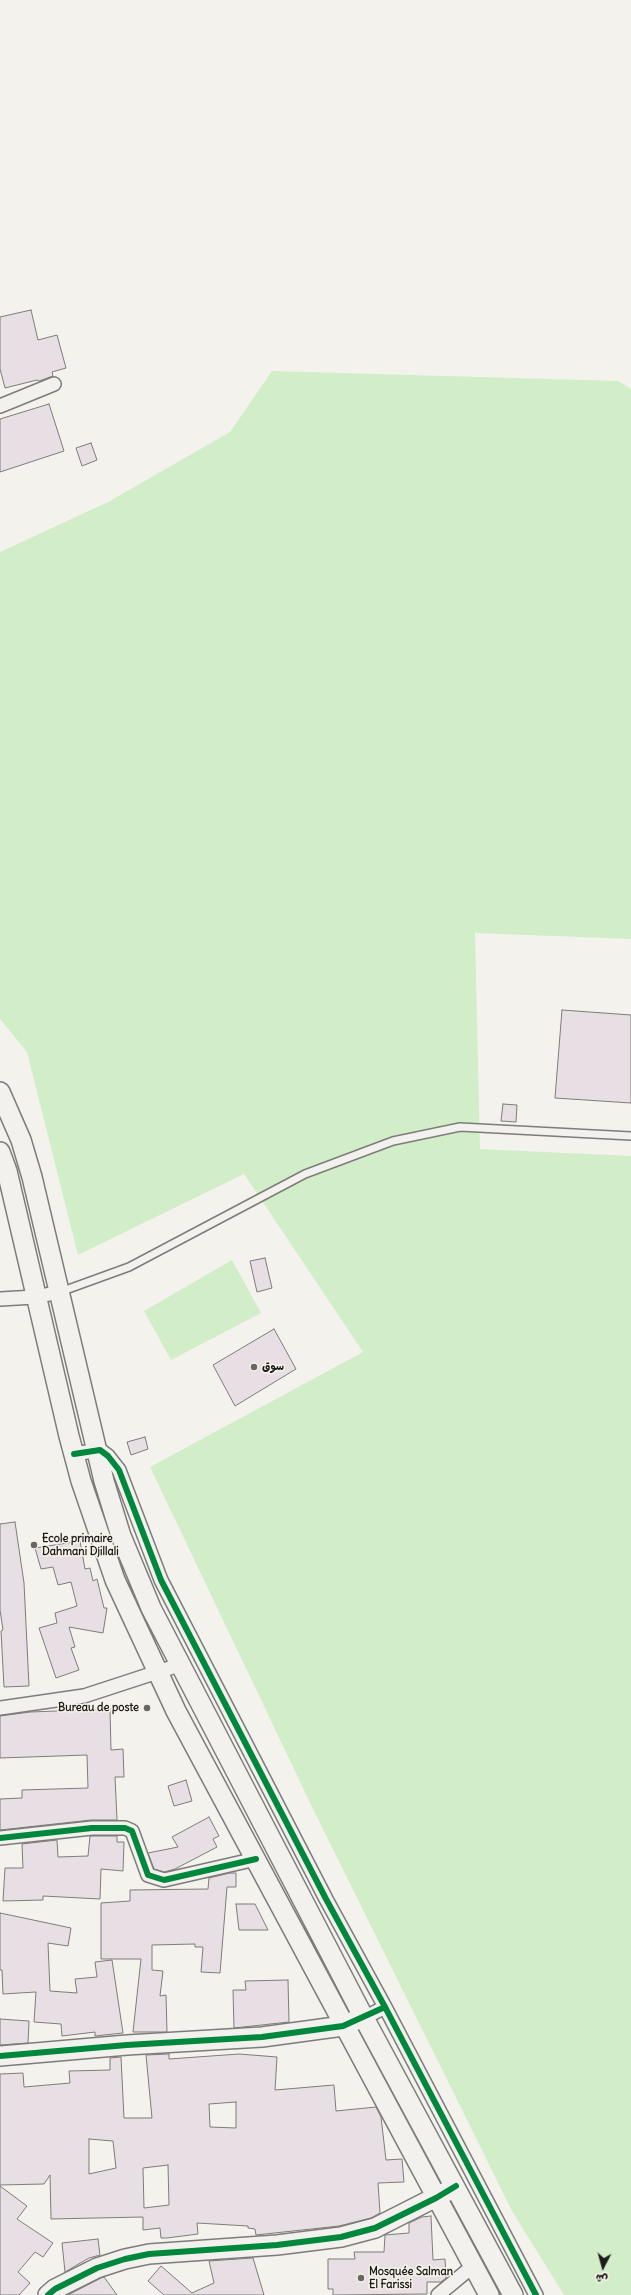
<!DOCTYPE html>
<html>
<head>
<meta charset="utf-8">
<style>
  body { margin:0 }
  #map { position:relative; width:631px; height:2295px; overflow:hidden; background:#f4f2ec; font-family:Delius,"Playpen Sans Arabic",sans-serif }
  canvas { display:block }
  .north { position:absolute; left:583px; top:2247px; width:40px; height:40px; -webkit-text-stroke:3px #f7f3e8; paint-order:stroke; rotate:186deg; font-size:11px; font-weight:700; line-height:16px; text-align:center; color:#1c1c1c }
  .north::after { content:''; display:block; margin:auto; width:14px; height:18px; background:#1c1c1c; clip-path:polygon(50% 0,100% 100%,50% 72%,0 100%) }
</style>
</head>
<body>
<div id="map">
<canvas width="631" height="2295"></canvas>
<div class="north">ش</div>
</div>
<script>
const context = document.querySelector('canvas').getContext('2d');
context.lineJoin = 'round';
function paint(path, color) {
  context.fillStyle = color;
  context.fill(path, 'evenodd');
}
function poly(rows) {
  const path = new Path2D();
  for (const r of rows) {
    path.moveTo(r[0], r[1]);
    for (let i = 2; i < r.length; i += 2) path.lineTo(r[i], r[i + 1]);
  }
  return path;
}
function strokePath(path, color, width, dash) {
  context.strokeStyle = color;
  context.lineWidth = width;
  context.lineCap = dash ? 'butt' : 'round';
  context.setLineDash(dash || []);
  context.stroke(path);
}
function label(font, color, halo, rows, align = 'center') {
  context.font = font + ' Delius,"Playpen Sans Arabic",sans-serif';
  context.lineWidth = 3;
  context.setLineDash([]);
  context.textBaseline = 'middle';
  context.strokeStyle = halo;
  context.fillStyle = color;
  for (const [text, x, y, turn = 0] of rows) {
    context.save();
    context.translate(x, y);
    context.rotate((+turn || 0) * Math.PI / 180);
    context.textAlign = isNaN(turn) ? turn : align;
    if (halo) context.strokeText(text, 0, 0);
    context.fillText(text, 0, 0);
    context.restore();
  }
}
paint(poly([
  [272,371,618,381,631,389,631,939,475,933,480,1149,631,1156,631,2295,564,2295,512,2211,314,1811,150,1467,363,1352,244,1174,78,1255,27,1052,0,1019,0,552,108,502,230,432],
  [232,1260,261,1313,171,1360,144,1311]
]), '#d2eec9');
const building = poly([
  [31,310,38,340,57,335,66,368,52,372,53,376,39,381,37,380,5,388,0,369,0,317,31,310],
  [49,404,64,451,0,472,0,419,49,404],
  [91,443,97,460,82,466,76,448,91,443],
  [562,1010,631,1015,631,1103,555,1098,562,1010],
  [503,1104,517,1105,516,1122,501,1121,503,1104],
  [265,1258,272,1288,257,1292,250,1261,265,1258],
  [274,1329,296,1369,235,1406,213,1365,274,1329],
  [145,1437,148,1449,131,1455,127,1442,145,1437],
  [15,1522,24,1583,29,1686,4,1687,1,1631,3,1630,0,1610,0,1524,15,1522],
  [80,1541,85,1569,90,1568,93,1581,97,1579,104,1608,107,1608,103,1633,69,1627,75,1647,71,1648,79,1670,56,1678,39,1628,57,1623,55,1613,77,1606,71,1582,58,1585,53,1567,41,1569,35,1548,80,1541],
  [110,1709,111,1750,123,1749,124,1777,115,1777,117,1820,91,1820,0,1830,0,1799,22,1798,22,1790,88,1788,87,1755,0,1758,0,1716,30,1712,110,1709],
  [186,1780,192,1801,174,1806,168,1786,186,1780],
  [209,1817,219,1836,213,1839,217,1847,175,1869,164,1872,154,1869,148,1853,178,1847,172,1837,209,1817],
  [90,1836,117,1836,117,1842,124,1842,123,1871,101,1869,100,1899,43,1896,43,1900,3,1901,5,1868,23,1868,22,1844,57,1840,58,1857,88,1856,90,1836],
  [230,1873,236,1873,236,1887,227,1887,220,1973,201,1972,203,1947,195,1947,195,1944,152,1945,152,1970,163,1971,160,1996,166,1995,167,2032,133,2032,141,1959,101,1959,101,1903,130,1901,130,1890,208,1889,209,1878,230,1873],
  [236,1904,255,1904,268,1930,239,1930,236,1904],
  [0,1913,71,1928,68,1946,48,1943,50,1991,77,1993,75,1979,97,1977,95,1962,112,1960,123,2033,95,2036,95,2032,62,2036,61,2024,34,2022,36,1992,3,1994,2,1970,0,1970,0,1913],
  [288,1980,289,2022,234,2028,233,1990,246,1990,245,1981,288,1980],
  [0,2019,29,2021,28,2043,0,2045,0,2019],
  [169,2054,169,2059,239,2054,277,2057,275,2090,334,2085,336,2111,376,2107,381,2117,386,2160,402,2159,404,2182,378,2183,380,2213,371,2218,339,2226,256,2235,255,2229,248,2228,248,2226,197,2223,198,2234,167,2238,161,2238,160,2228,143,2230,143,2217,51,2219,50,2175,44,2184,0,2185,0,2074,23,2073,24,2087,70,2083,69,2071,110,2070,110,2058,121,2057,124,2118,152,2118,146,2055,169,2054],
  [236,2102,236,2128,210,2127,209,2104,236,2102],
  [89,2139,113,2141,116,2168,89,2174,89,2139],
  [168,2165,169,2205,144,2208,143,2168,168,2165],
  [0,2186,27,2206,17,2219,53,2243,43,2257,35,2252,18,2272,30,2283,19,2295,0,2295,0,2186],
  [431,2216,433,2260,445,2259,446,2278,441,2282,427,2282,427,2294,333,2295,333,2289,328,2289,328,2259,355,2259,354,2252,384,2252,385,2235,409,2233,409,2223,422,2217,431,2216],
  [98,2239,100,2255,89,2258,65,2272,62,2243,98,2239],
  [253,2258,264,2295,164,2295,148,2281,161,2266,192,2293,214,2283,209,2261,253,2258],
  [104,2277,117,2295,68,2295,101,2278,104,2277]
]);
paint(building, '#e7dfe4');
strokePath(building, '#7d7c7a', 1);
const lane = poly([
  [60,1292,129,1267,305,1174,393,1141,460,1127,631,1136]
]);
const street = poly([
  [0,406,54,384],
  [0,1299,35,1297,60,1292],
  [74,1454,100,1450,108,1456,119,1470,161,1580,326,1899,385,2007,536,2295],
  [0,1708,84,1696,179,1665],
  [0,1838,92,1828,125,1828,132,1831,148,1875,164,1880,256,1859],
  [364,2018,385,2007],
  [438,2295,473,2266]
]);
const secondary = poly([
  [0,1092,21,1140,32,1177,104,1481,121,1536,151,1608,364,2018,513,2295],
  [0,1152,7,1171,69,1436,81,1481,115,1580,176,1711,489,2295],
  [0,2056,127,2045,262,2037,343,2026,354,2021],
  [48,2295,55,2289,97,2268,125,2259,149,2254,277,2245,341,2237,375,2228,446,2192]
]);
strokePath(lane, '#7d7c7a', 10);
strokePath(street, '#7d7c7a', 16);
strokePath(secondary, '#7d7c7a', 22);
strokePath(lane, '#f2f1ed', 7);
strokePath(street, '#f2f1ed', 13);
strokePath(secondary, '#f2f1ed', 19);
strokePath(poly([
  [74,1454,100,1450,108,1456,119,1470,161,1580,326,1899,385,2007,536,2295],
  [0,1838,92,1828,125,1828,132,1831,148,1875,164,1880,256,1859],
  [0,2056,127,2045,262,2037,343,2026,385,2007],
  [48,2295,55,2289,97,2268,125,2259,149,2254,277,2245,341,2237,375,2228,436,2198,456,2186]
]), '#00873e', 6);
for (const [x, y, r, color] of [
  [254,1367,4,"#686765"],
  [34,1545,4,"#686765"],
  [147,1708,4,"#686765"],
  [361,2278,4,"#686765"]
]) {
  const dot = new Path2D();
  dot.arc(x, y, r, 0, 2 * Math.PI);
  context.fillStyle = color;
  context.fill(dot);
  strokePath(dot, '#f7f3e8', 1.5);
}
label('bold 11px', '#1c1c1c', '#f7f3e8', [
  ["سوق",262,1367],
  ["Ecole primaire",42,1539],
  ["Dahmani Djillali",42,1552],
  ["Bureau de poste",139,1708,"right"],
  ["Mosquée Salman",369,2272],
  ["El Farissi",369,2285]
], 'left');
</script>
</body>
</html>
